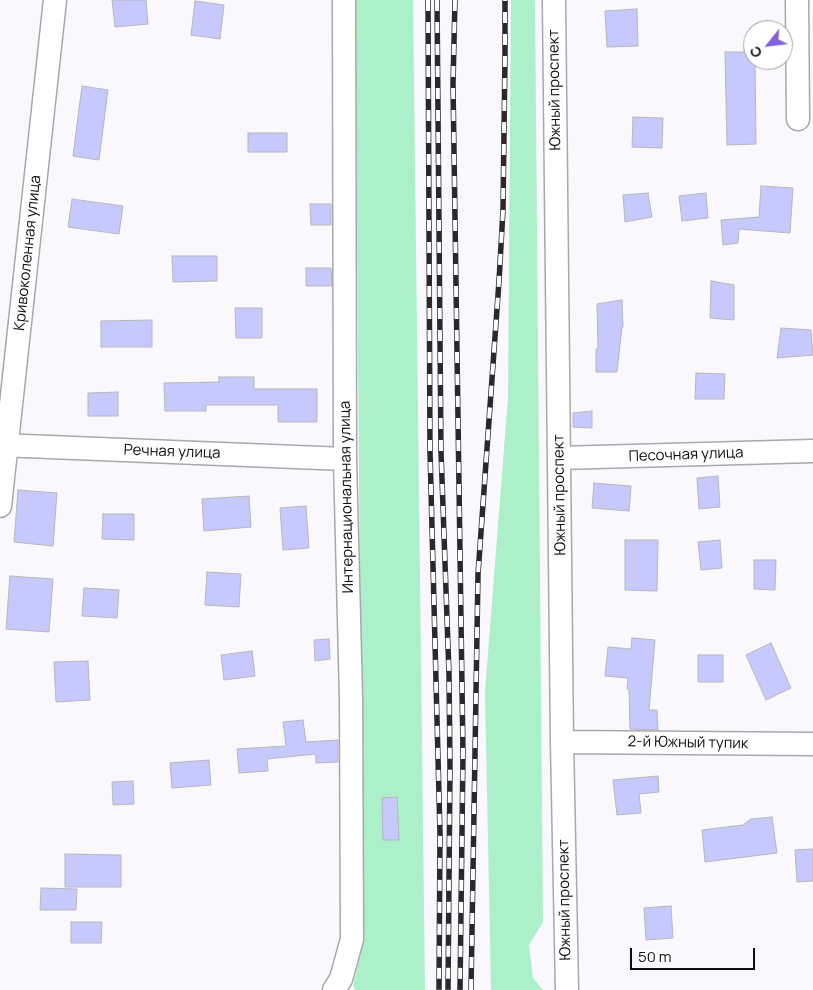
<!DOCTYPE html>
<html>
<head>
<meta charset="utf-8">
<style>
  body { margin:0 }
  #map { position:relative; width:813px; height:990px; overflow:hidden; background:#faf8fc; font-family:Manrope,sans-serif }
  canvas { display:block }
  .north { position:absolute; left:743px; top:20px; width:50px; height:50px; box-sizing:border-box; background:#fff; border:1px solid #9e9e9f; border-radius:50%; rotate:241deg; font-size:14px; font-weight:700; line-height:20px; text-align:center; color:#0d0c0e }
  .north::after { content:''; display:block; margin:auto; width:18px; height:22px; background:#8062dd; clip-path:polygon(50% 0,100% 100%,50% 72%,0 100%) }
  .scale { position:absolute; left:630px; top:948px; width:125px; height:22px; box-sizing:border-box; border:2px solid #0d0c0e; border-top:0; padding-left:6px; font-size:15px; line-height:18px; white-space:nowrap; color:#0d0c0e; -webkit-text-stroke:4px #fff; paint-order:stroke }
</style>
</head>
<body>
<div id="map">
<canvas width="813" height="990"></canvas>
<div class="north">С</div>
<div class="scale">50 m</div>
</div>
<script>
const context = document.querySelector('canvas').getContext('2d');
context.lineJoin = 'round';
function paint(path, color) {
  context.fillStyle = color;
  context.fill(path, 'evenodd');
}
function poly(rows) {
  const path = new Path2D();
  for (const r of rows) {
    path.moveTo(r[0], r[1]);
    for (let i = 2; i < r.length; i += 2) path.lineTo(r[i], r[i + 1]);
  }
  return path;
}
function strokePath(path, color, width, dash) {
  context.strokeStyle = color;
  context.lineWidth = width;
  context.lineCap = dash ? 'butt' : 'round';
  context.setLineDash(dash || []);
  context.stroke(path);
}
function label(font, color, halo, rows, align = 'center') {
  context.font = font + ' Manrope,sans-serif';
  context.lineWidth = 4.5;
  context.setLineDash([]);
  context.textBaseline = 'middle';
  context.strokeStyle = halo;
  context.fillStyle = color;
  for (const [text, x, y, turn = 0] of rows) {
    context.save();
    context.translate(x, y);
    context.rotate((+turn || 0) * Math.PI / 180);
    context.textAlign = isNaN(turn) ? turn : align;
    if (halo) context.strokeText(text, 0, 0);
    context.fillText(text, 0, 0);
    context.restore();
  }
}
paint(poly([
  [355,0,413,0,425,990,355,990,353,985,363,944],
  [511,0,535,0,543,922,529,945,533,978,543,990,491,990,485,692,508,397]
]), '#abf0c8');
const building = poly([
  [112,0,146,0,148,24,115,27,112,0],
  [195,1,224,5,220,39,191,35,195,1],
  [637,9,638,46,607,47,605,11,637,9],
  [725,52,753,52,753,60,755,60,756,144,727,145,725,52],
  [82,86,108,90,99,160,73,156,82,86],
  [633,117,663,118,662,148,632,147,633,117],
  [248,133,287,133,287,152,248,152,248,133],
  [761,186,793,188,790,233,739,229,738,243,723,245,721,220,759,217,761,186],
  [648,193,652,217,625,222,623,195,648,193],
  [706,193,708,218,682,221,679,196,706,193],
  [72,199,123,206,119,234,68,227,72,199],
  [310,204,331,204,331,225,311,225,310,204],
  [172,256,217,256,217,281,173,282,172,256],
  [306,268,331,268,332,286,306,286,306,268],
  [711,281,734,285,734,320,710,318,711,281],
  [622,300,623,327,622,327,617,372,596,372,596,349,598,349,597,304,622,300],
  [235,308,262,308,262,338,236,338,235,308],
  [152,320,152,347,101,347,101,321,152,320],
  [781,328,811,330,813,355,777,358,781,328],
  [696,373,725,374,724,399,695,399,696,373],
  [219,377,254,377,254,389,317,389,317,422,278,422,278,405,206,405,206,411,165,411,164,383,219,382,219,377],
  [118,392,118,416,88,416,88,393,118,392],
  [592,411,592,428,573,427,573,413,592,411],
  [718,476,720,507,699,509,697,478,718,476],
  [594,483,631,486,629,511,592,508,594,483],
  [18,490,57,493,53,546,14,542,18,490],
  [249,496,251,527,204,531,202,499,249,496],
  [306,506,309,548,283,550,280,508,306,506],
  [103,514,134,514,134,540,102,539,103,514],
  [625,540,658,540,657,591,625,590,625,540],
  [720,540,722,568,701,570,698,542,720,540],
  [754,560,776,560,775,590,754,589,754,560],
  [207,572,241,574,239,607,205,605,207,572],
  [10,576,53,579,49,632,6,629,10,576],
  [84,588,119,590,117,618,82,616,84,588],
  [632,638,655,640,649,710,657,710,658,730,630,729,629,689,627,689,628,678,605,676,608,647,631,649,632,638],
  [329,639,330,659,315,661,314,640,329,639],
  [771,643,791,688,766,700,746,655,771,643],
  [252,651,255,676,224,680,221,655,252,651],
  [698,655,723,655,723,682,698,682,698,655],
  [88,661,90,700,56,702,54,662,88,661],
  [303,720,306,742,338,740,338,762,316,763,316,754,267,759,268,771,239,773,237,749,286,746,283,722,303,720],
  [209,760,211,785,172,788,170,763,209,760],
  [658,776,659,792,639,794,641,813,617,815,613,780,658,776],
  [133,781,134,804,113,805,112,782,133,781],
  [397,797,399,840,383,840,382,798,397,797],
  [772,817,777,853,705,862,702,830,743,825,751,819,772,817],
  [813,849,813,881,797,882,795,850,813,849],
  [65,854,121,855,121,887,65,887,65,854],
  [41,888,77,889,76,910,40,910,41,888],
  [671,906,673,938,646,940,644,908,671,906],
  [71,922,102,922,101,943,71,943,71,922]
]);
paint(building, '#c6c9fd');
strokePath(building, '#b6b6ba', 1);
const minor = poly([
  [554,0,562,742,567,990],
  [797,0,798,119],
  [0,445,345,459],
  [559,458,813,451],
  [0,506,55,0],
  [562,742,813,744],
  [334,990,341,979,352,939,351,699,345,459,344,0]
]);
strokePath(minor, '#a9a7ab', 25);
strokePath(minor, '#fff', 22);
const rail = poly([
  [428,0,430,451,440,834,439,990],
  [437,0,441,451,449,674,450,768,448,990],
  [455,0,453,84,463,753,460,990],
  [471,990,478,574,499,281,503,210,505,56,505,0]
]);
strokePath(rail, '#2a282b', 5.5);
strokePath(rail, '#fff', 4, [11]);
label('15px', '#0d0c0e', '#fff', [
  ["Южный проспект",555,90,-91],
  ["Кривоколенная улица",28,253,-84],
  ["Речная улица",172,452,2],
  ["Песочная улица",686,455,-2],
  ["Южный проспект",560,495,-91],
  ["Интернациональная улица",347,497,-91],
  ["2-й Южный тупик",688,743,1],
  ["Южный проспект",565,900,-91]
]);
</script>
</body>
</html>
